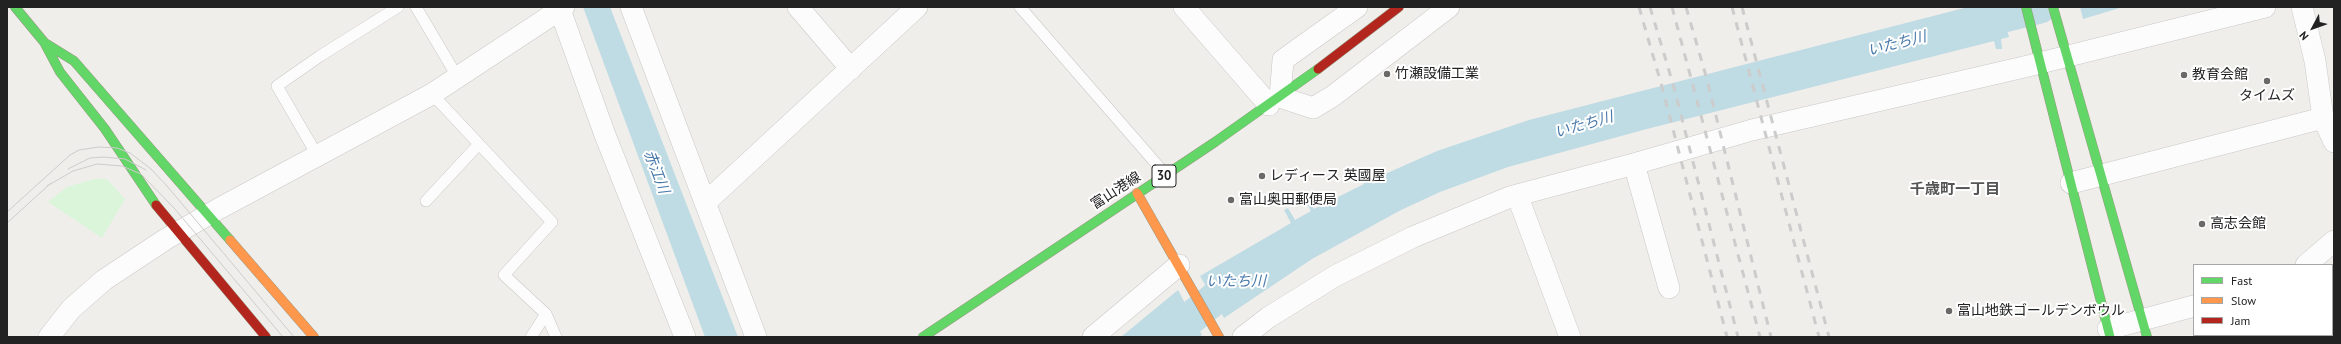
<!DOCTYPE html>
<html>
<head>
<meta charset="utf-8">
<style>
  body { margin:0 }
  #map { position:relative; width:2341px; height:344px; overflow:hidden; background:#f0eeeb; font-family:"PT Sans",sans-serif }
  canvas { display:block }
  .frame { position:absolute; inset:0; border:8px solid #222; pointer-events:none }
  .legend { position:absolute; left:2193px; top:264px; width:140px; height:72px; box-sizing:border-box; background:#fff; border:1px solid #a7a7a7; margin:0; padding:5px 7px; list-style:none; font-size:12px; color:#222 }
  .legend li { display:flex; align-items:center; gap:8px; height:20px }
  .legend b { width:20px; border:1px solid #a7a7a7 }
  .north { position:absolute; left:2293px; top:8px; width:40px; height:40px; -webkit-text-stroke:3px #fff; paint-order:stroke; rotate:229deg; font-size:11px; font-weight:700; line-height:16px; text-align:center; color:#222 }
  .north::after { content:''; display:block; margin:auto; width:14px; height:18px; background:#222; clip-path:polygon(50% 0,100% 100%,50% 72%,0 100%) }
</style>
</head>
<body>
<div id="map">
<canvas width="2341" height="344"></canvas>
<div class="frame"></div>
<ul class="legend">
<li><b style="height:5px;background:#63d668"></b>Fast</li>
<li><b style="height:5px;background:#ff974d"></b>Slow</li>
<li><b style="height:5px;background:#b3261e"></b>Jam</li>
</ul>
<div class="north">N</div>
</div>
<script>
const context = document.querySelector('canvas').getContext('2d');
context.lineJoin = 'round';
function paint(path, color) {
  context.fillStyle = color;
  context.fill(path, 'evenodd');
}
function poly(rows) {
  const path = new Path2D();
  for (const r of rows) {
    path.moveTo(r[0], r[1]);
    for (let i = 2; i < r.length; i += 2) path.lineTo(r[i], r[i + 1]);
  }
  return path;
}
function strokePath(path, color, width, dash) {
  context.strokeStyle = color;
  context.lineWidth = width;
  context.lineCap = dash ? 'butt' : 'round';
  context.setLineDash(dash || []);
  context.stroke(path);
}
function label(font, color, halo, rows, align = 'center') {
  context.font = font + ' "PT Sans","Noto Sans JP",sans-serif';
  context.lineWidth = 4;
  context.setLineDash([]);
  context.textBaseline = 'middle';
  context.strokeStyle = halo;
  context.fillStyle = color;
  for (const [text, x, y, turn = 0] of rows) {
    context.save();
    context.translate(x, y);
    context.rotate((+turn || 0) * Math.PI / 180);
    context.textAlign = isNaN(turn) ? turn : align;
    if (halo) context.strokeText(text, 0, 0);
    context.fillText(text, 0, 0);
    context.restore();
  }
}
paint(poly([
  [94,179,107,179,125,199,102,238,48,202,67,187]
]), '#daf5da');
paint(poly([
  [583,7,610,7,738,337,705,337],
  [1968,7,2001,7,2009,37,2001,39,2002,49,1996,49,1994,41,1643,130,1508,167,1440,192,1399,211,1312,259,1224,318,1200,276,1291,223,1284,210,1288,208,1295,220,1311,211,1304,199,1307,198,1314,209,1364,184,1359,174,1362,173,1367,182,1437,151,1529,120],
  [2080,7,2123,7,2083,19],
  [1178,290,1202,335,1199,337,1121,337]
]), '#bfdbe3');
strokePath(poly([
  [1960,27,2040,7],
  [1167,337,1228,288,1251,273]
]), '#bfdbe3', 33);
const lane = poly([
  [416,7,458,78],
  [1020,7,1166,175],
  [432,94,552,222,504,275,546,314,556,337],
  [317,155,277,86,320,56,398,7],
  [426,201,479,144],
  [531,337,546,314]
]);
const street = poly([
  [559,7,605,135,685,337],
  [631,7,756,337],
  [798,7,851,69],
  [1184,7,1269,105],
  [1357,7,1283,60,1280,97,1313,108,1333,96,1449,7],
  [2302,7,2315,61,2323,118,2334,142],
  [1634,164,1669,288],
  [2071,183,2323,118],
  [1510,197,1634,164,1752,130,2024,67,2265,7],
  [705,203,917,7],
  [2306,265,2334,241],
  [2108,329,2194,306],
  [2329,335,2330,337],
  [49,337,71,309,104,280,166,239,220,208,432,94,564,7],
  [1093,337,1179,265],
  [1243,337,1269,317,1335,276,1413,237,1510,197,1519,200,1570,337]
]);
const fast = poly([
  [15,7,44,42,60,72,105,129,156,205],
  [2026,7,2110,337],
  [2053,7,2147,337],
  [45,43,74,61,230,240],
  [923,337,1215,142,1318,69]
]);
const slow = poly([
  [1137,193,1219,337],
  [230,240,314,337]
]);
const jam = poly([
  [1318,69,1399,7],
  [156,205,266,337]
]);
strokePath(lane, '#c9c8c7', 12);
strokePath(street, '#c9c8c7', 22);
strokePath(fast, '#999a82', 10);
strokePath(slow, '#999a82', 10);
strokePath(jam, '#999a82', 10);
strokePath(lane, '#fdfcfc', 11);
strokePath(street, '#fdfcfc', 21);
strokePath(fast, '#63d668', 9);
strokePath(slow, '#ff974d', 9);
strokePath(jam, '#b3261e', 9);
strokePath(poly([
  [68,169,90,158,104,157,125,159,146,170],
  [47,186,73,171,97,164,122,166,141,174,174,208,283,337],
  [7,212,70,155,79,150,99,147,117,148,130,153,151,169,167,186,294,337],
  [7,223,51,183]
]), '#ccc', 1);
strokePath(poly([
  [1639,7,1662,87,1727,337],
  [1650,7,1673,84,1738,337],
  [1672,7,1760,337],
  [1686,7,1706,76,1771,337],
  [1732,7,1819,337],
  [1742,7,1829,337]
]), '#ccc', 3, [8, 8]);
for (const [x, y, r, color] of [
  [1387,74,4,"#6a6968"],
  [2184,75,4,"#6a6968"],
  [2267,81,4,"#6a6968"],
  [1262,176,4,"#6a6968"],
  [1231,200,4,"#6a6968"],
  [2202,224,4,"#6a6968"],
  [1949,311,4,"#6a6968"]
]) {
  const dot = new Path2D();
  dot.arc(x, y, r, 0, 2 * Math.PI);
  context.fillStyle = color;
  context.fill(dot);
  strokePath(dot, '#fff', 1.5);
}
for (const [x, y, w] of [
  [1164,176,24]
]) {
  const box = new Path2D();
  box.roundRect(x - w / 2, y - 11, w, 22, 3);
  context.fillStyle = '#fff';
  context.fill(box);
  strokePath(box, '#222', 1);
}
label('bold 13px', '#222', null, [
  ["30",1164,176]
]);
label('14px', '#222', '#fff', [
  ["竹瀬設備工業",1395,74],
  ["教育会館",2192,75],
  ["タイムズ",2267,96,"center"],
  ["レディース 英國屋",1270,176],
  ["富山奥田郵便局",1239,200],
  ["高志会館",2210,224],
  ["富山地鉄ゴールデンボウル",1957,311]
], 'left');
label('14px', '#222', '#fff', [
  ["富山港線",1116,191,-33]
]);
label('italic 15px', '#4a7aab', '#fff', [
  ["いたち川",1897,44,-14],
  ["いたち川",1584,125,-16],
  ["赤江川",656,172,69],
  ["いたち川",1236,282]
]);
label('bold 15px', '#555', '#fff', [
  ["千歳町一丁目",1955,190]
]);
</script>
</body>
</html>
